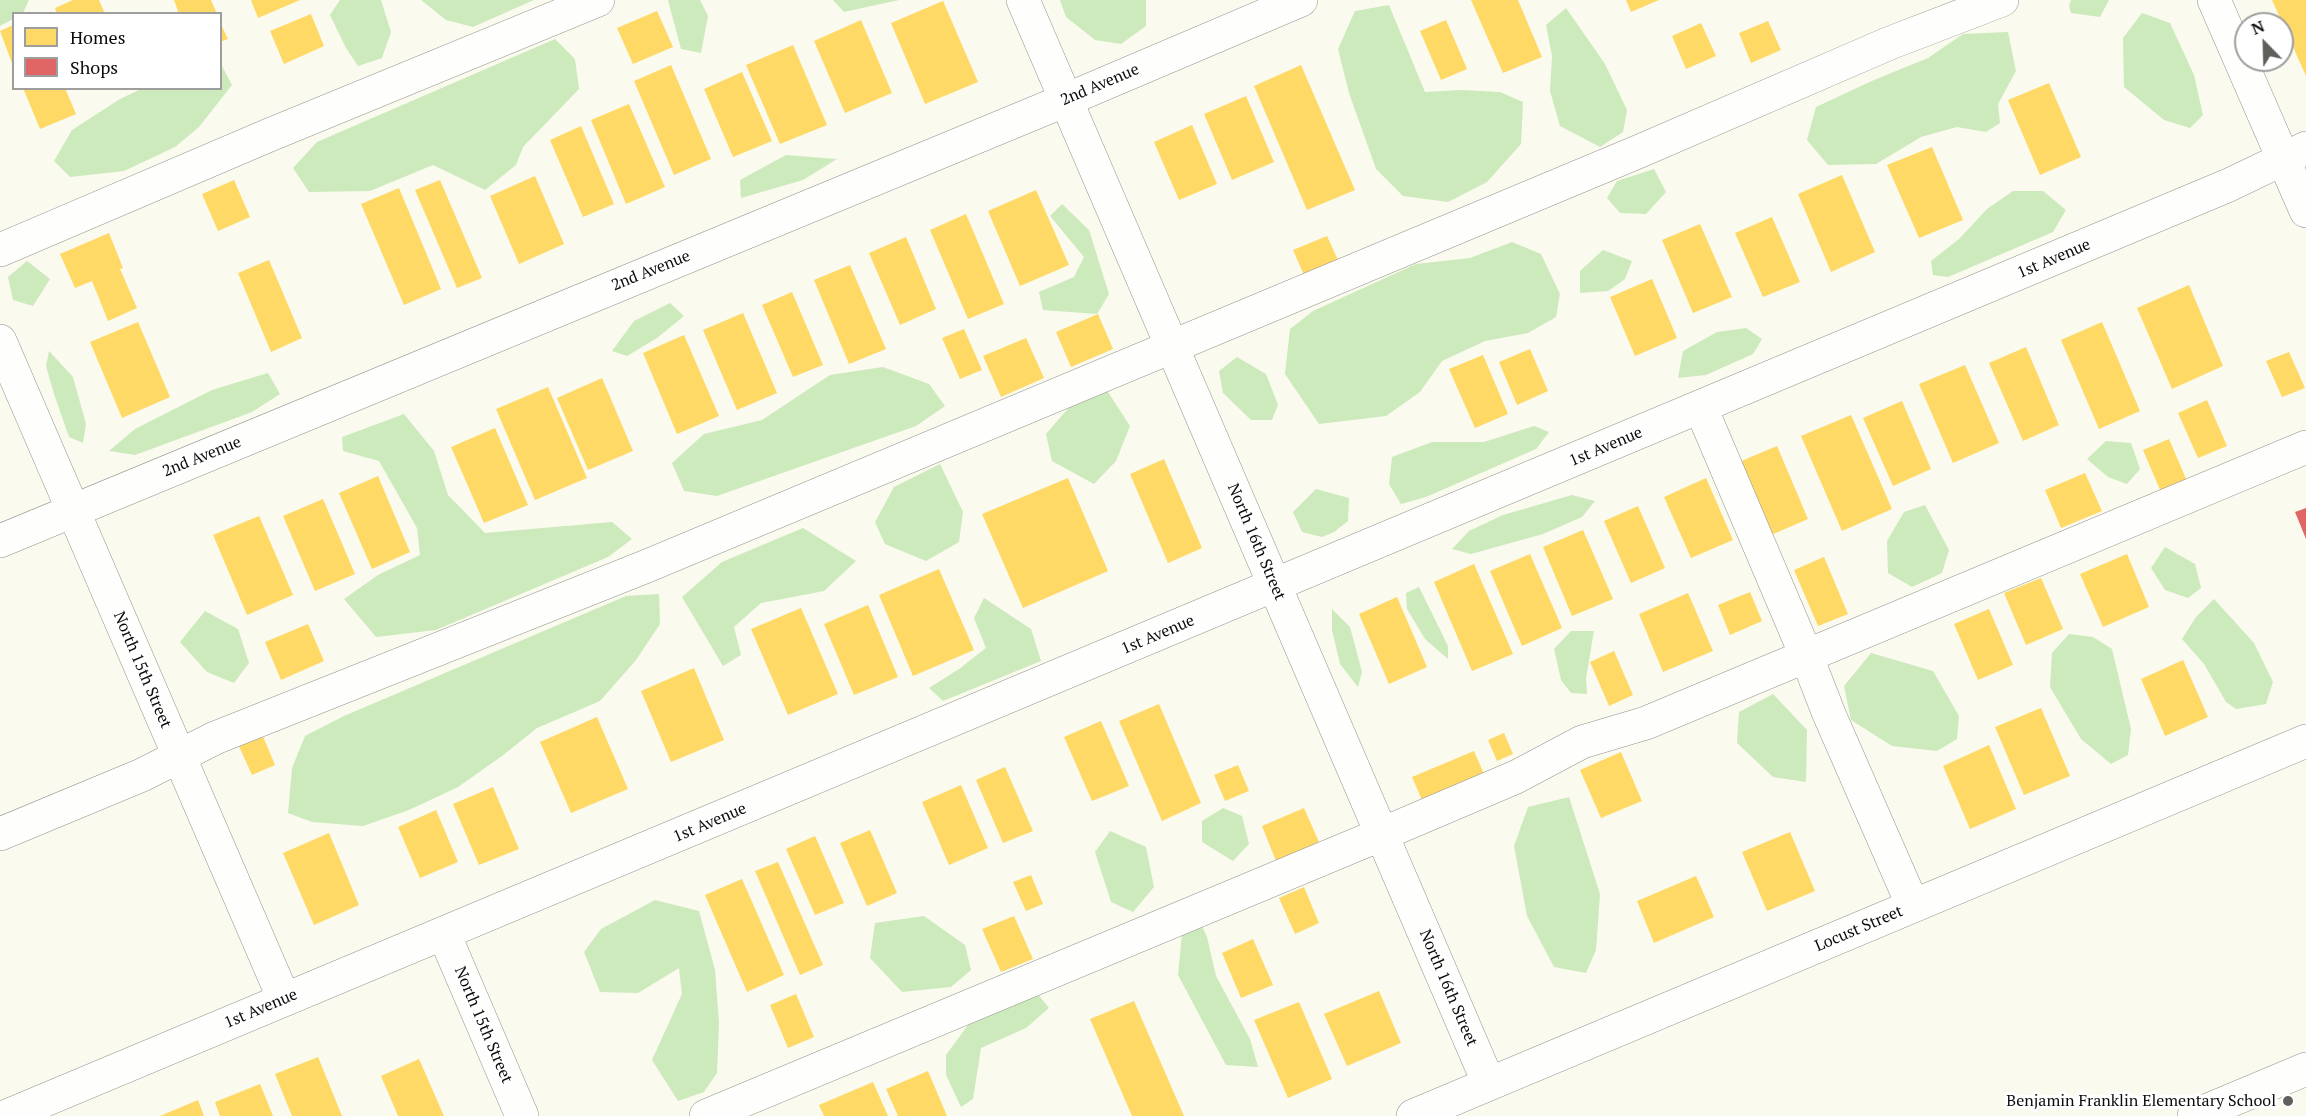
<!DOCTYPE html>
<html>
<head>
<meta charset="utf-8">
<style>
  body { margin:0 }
  #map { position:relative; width:2306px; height:1116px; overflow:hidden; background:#fafaef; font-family:"PT Serif",serif }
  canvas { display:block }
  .legend { position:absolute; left:12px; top:12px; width:210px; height:78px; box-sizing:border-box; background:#fff; border:2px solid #9e9e9e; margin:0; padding:8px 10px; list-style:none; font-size:18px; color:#0c0c0c }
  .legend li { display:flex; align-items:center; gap:12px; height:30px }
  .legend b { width:30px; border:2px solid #9e9e9e }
  .north { position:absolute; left:2234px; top:12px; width:60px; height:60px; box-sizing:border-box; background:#fff; border:2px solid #9e9e9e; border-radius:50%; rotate:337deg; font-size:16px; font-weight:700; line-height:24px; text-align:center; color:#0c0c0c }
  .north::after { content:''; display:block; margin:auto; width:21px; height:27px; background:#5f5f5b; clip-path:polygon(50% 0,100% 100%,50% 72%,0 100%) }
</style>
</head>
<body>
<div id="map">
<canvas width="2306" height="1116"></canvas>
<ul class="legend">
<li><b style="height:16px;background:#ffd966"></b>Homes</li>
<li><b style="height:16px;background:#e06666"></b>Shops</li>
</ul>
<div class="north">N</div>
</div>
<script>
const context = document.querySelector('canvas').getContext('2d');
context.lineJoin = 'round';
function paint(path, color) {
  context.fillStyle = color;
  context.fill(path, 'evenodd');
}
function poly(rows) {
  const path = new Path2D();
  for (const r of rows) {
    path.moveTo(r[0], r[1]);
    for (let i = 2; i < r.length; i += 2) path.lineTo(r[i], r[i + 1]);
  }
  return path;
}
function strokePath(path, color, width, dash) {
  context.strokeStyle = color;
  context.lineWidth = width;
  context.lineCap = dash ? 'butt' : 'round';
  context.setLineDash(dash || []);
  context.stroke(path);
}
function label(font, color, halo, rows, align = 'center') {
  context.font = font + ' "PT Serif",serif';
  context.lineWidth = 6;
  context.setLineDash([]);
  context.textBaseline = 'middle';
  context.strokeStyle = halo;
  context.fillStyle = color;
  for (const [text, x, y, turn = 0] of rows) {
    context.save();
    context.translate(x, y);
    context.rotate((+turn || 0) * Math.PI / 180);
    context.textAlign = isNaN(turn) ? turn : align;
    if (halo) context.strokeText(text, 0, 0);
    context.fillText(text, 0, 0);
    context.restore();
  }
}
paint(poly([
  [0,0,29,0,23,13,14,14,13,19,0,26],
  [340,0,381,0,391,32,382,58,358,66,346,48,330,15],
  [421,0,534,0,473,27,446,20],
  [668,0,700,0,708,16,701,53,681,49],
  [833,0,899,0,844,12],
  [1060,0,1146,0,1146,26,1121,44,1095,40,1066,17],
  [2071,0,2109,0,2100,17,2071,13,2069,6],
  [1389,5,1425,92,1462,90,1500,92,1523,102,1521,144,1487,182,1448,202,1403,196,1376,169,1349,93,1338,49,1355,11],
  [1566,8,1605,64,1627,110,1623,132,1600,147,1560,126,1550,91,1552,56,1546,25],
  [2142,13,2170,23,2194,75,2203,115,2190,128,2164,120,2124,87,2123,38],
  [2008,32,2016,71,1998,104,2000,123,1986,132,1957,127,1921,137,1876,164,1828,165,1807,140,1816,107,1874,80,1928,58,1963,34],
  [555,39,575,59,579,89,523,147,516,165,485,190,433,165,370,191,309,192,293,168,317,142],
  [221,64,232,85,199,127,175,147,124,171,70,177,54,161,72,130,120,99,141,89,220,88],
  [786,155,837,159,803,180,741,198,740,180],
  [1654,169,1666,192,1646,214,1620,213,1607,198,1617,181],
  [2013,191,2043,191,2066,210,2053,232,1948,277,1933,275,1931,261,1959,239,1987,209],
  [1062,204,1089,230,1109,294,1097,314,1043,310,1039,292,1074,277,1084,257,1050,216],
  [1512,242,1541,254,1560,294,1556,317,1528,333,1485,341,1442,361,1420,392,1386,416,1319,424,1285,374,1290,329,1313,311,1416,264,1470,258],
  [1603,250,1632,261,1625,279,1608,291,1580,293,1580,271],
  [27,261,50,279,33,306,13,300,8,277],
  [670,303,684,316,657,338,627,356,612,351,634,321],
  [1746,328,1762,339,1753,354,1706,375,1678,378,1683,351,1717,332],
  [49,351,73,377,86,424,83,443,69,437,54,394,46,366],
  [1237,357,1266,374,1278,405,1272,420,1251,420,1223,393,1219,371],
  [883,367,929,384,945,406,916,426,717,496,684,491,672,463,704,434,762,420,830,375],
  [268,373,280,394,252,412,135,455,109,451,135,429,212,390],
  [1106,389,1130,426,1116,461,1094,484,1052,461,1046,434,1072,404],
  [404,414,434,451,448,495,485,533,612,522,632,539,608,557,436,630,376,637,344,599,378,575,420,555,417,528,379,461,343,451,342,437],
  [1534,426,1549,432,1536,449,1426,497,1401,504,1389,484,1392,457,1432,442,1484,442],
  [2106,441,2131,443,2140,469,2127,484,2108,477,2087,459],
  [940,464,963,512,959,542,926,561,885,544,875,522,894,487],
  [1316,489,1349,498,1348,521,1334,532,1322,537,1302,532,1293,512],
  [1572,495,1595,501,1582,517,1543,534,1471,554,1452,549,1469,531,1503,515],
  [1925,505,1949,550,1942,573,1912,587,1888,573,1887,541,1904,512],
  [803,528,856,561,824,591,761,603,734,627,741,655,723,666,682,597,722,562],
  [2165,547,2195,564,2201,588,2188,598,2165,590,2151,568],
  [1419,587,1448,646,1448,659,1425,639,1407,609,1406,593],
  [659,594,660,624,636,660,600,701,537,728,502,756,458,787,409,810,363,826,312,822,288,813,292,768,305,736,344,716,626,596],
  [984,598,1031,629,1041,661,943,701,929,688,959,669,986,648,974,618],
  [2214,599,2254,643,2273,682,2266,704,2236,709,2226,702,2204,664,2182,639,2196,617],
  [1332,609,1350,627,1362,672,1358,687,1340,664,1332,630],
  [205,611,238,629,249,663,234,683,207,672,180,642],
  [1571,631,1594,631,1586,678,1587,694,1571,693,1561,680,1554,649],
  [2069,634,2093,637,2112,649,2131,729,2128,755,2111,764,2081,739,2050,687,2052,653],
  [1871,653,1933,671,1959,716,1957,739,1937,751,1892,746,1851,720,1844,686],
  [1773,694,1807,730,1806,782,1773,777,1737,743,1739,712],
  [1569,797,1600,894,1596,950,1586,973,1554,967,1527,916,1514,846,1528,807],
  [1223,808,1242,816,1249,844,1233,861,1202,842,1202,821],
  [1110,831,1146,847,1154,887,1133,912,1111,902,1095,852],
  [655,900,699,911,715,970,719,1023,717,1073,704,1092,678,1101,652,1060,682,994,679,968,638,993,600,992,584,952,601,929],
  [924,916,965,945,971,970,951,987,902,992,870,958,875,923],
  [1199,920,1207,937,1216,976,1250,1039,1258,1067,1226,1065,1178,975,1182,933],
  [1037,993,1049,1008,1026,1028,981,1048,973,1099,961,1107,946,1075,946,1055,968,1025,1011,999]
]), '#cceabb');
paint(poly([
  [73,0,99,0,105,14,57,14,55,8],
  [174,0,211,0,217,14,179,14],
  [251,0,300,0,258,18],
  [1471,0,1518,0,1542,57,1503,73],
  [1626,0,1659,0,1631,12],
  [2272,0,2306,0,2306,76],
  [943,1,978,82,925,104,891,23],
  [657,11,673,47,633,64,617,28],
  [311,14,324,46,284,64,270,31],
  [861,20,892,93,845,113,814,41],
  [1446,20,1467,69,1441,80,1420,31],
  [1768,21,1781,50,1751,63,1739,33],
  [220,22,228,39,220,42],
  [1701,23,1716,56,1686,69,1672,36],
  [13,25,13,66,0,31],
  [793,45,827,125,780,144,746,65],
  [671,65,711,159,674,175,634,81],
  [1301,65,1355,190,1307,210,1254,86],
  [742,72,772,141,733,157,704,89],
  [2049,83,2081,157,2040,175,2008,100],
  [23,88,65,88,76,114,40,129],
  [1246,96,1274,162,1232,180,1204,114],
  [629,104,665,187,626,204,591,120],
  [1192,125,1217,184,1179,200,1154,142],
  [581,126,614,204,583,217,550,140],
  [1932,147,1963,220,1919,238,1887,165],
  [1842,175,1875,252,1831,272,1798,194],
  [535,176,564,244,519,264,490,196],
  [234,180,250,217,218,231,202,194],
  [440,180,482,278,457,288,415,190],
  [399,188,441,289,404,305,361,204],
  [1036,190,1069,265,1020,286,988,211],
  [966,214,1004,304,968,319,930,230],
  [1772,217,1800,282,1763,297,1735,233],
  [1700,224,1732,297,1693,313,1662,240],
  [109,233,123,268,120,269,137,308,108,321,92,281,75,288,60,254],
  [1327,236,1338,260,1304,275,1293,250],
  [906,237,936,309,900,325,869,253],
  [269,260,302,338,271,352,238,273],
  [850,265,886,349,849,364,814,280],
  [1652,279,1677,338,1635,356,1610,297],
  [2189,285,2223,366,2172,389,2137,308],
  [792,292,823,365,793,377,762,305],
  [743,313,777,393,737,410,703,330],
  [1098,314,1113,349,1071,367,1056,332],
  [138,322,170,397,122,418,90,342],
  [2102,322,2140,411,2099,429,2061,340],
  [964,329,982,370,960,379,942,338],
  [684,335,719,416,677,434,643,353],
  [1026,338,1044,378,1001,397,983,356],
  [2026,347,2059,425,2023,441,1989,363],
  [1530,349,1548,391,1517,405,1499,362],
  [2289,352,2305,388,2282,397,2266,361],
  [1483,355,1508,414,1475,428,1449,369],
  [1965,365,1999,443,1953,463,1919,384],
  [602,378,633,451,588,470,557,398],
  [548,387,587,478,535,500,496,409],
  [2207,400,2227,446,2198,458,2178,413],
  [1902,401,1931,469,1893,486,1863,418],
  [1851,415,1892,509,1842,531,1801,436],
  [495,428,528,505,484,523,451,447],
  [2169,439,2187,481,2161,492,2143,450],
  [1777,446,1808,519,1771,535,1739,462],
  [1164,459,1202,548,1168,563,1130,474],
  [2085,473,2102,511,2061,528,2045,490],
  [378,476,410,552,372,569,339,493],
  [1068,478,1108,571,1023,608,982,514],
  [1706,478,1733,540,1691,558,1664,497],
  [323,499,355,574,315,591,283,516],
  [1638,506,1665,568,1631,583,1604,521],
  [259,516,293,595,247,615,213,535],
  [1583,530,1613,599,1572,616,1543,547],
  [1530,554,1562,628,1522,646,1490,571],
  [2127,554,2149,607,2103,627,2080,574],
  [1824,557,1848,614,1818,626,1794,570],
  [1474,564,1513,654,1472,671,1434,582],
  [939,569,974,650,913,676,879,595],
  [2041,578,2063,629,2026,645,2004,593],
  [1750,592,1762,621,1730,635,1718,605],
  [1688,593,1713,651,1663,672,1639,614],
  [1397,597,1427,667,1389,684,1359,614],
  [868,605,898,677,854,695,824,624],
  [801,608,838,694,788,715,751,629],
  [1989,609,2013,665,1978,680,1954,624],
  [308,624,324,661,281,680,265,642],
  [1614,651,1633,695,1609,706,1590,662],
  [2183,660,2208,717,2165,736,2141,679],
  [694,668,724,740,671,762,641,691],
  [1159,704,1201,803,1162,821,1119,721],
  [2041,708,2070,776,2024,795,1995,727],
  [597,717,628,789,571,813,540,742],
  [1101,721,1129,786,1092,801,1064,737],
  [1504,733,1513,754,1497,761,1488,740],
  [262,734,275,765,252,775,238,744],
  [1989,745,2016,809,1970,829,1943,766],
  [1474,751,1487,781,1425,807,1412,777],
  [1621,752,1642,801,1601,818,1580,770],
  [1238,765,1249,791,1225,801,1214,775],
  [1005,767,1033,831,1003,843,976,780],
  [961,785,988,848,949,865,922,802],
  [493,787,519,849,479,865,453,804],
  [1304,808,1319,842,1276,861,1262,826],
  [436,810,458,862,420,878,398,827],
  [870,830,897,893,867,906,840,843],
  [1790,832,1815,891,1767,911,1742,852],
  [329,833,359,905,314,925,283,853],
  [815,836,844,903,815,915,786,849],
  [778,862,823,965,800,975,755,871],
  [1031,875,1043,904,1026,911,1013,882],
  [1696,876,1714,917,1654,943,1637,901],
  [742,879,784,975,747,992,705,895],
  [1304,887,1319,923,1295,934,1279,898],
  [1014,916,1033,959,1001,972,982,929],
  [1253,939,1273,985,1241,998,1222,953],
  [1379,991,1401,1043,1347,1066,1324,1014],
  [796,994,814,1037,788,1048,770,1005],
  [1134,1001,1184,1116,1132,1116,1090,1019],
  [1299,1002,1332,1079,1288,1098,1254,1020],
  [318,1057,342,1116,292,1116,275,1074],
  [419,1059,444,1116,398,1116,381,1076],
  [928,1071,947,1116,898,1116,886,1089],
  [873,1082,888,1116,824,1116,819,1105],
  [260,1084,273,1116,220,1116,215,1102],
  [198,1100,204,1116,160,1116]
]), '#ffd966');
paint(poly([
  [2306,508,2306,539,2295,512]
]), '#e06666');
const minor = poly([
  [1023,0,1489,1084],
  [2214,0,2306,211],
  [0,250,267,136,598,0],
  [0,341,284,999],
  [1701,408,1806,655,1829,714,1913,906],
  [0,541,1066,100,1301,0],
  [0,834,142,775,215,738,647,566,1640,151,1890,43,2002,0],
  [444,934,522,1116],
  [7,1116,2229,185,2306,148],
  [706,1116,1382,834,1516,777,1582,742,1646,723,2306,447],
  [1413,1116,2306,741],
  [2194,1116,2306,1069]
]);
strokePath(minor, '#93938e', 34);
strokePath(minor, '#fefefd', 33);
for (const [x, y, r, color] of [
  [2288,1101,6,"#5f5f5b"]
]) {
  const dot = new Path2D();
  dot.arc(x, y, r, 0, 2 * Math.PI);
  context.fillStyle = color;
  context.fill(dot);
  strokePath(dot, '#fff', 2);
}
label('16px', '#0c0c0c', '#fff', [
  ["2nd Avenue",1100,85,-23],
  ["1st Avenue",2054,259,-23],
  ["2nd Avenue",651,271,-22],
  ["1st Avenue",1606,447,-23],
  ["2nd Avenue",202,457,-22],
  ["North 16th Street",1256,542,67],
  ["1st Avenue",1158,635,-23],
  ["North 15th Street",142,670,67],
  ["1st Avenue",710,823,-23],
  ["Locust Street",1859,929,-23],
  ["North 16th Street",1448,988,67],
  ["1st Avenue",261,1009,-23],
  ["North 15th Street",483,1025,67]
]);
label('16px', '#0c0c0c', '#fff', [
  ["Benjamin Franklin Elementary School",2276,1101]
], 'right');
</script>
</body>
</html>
